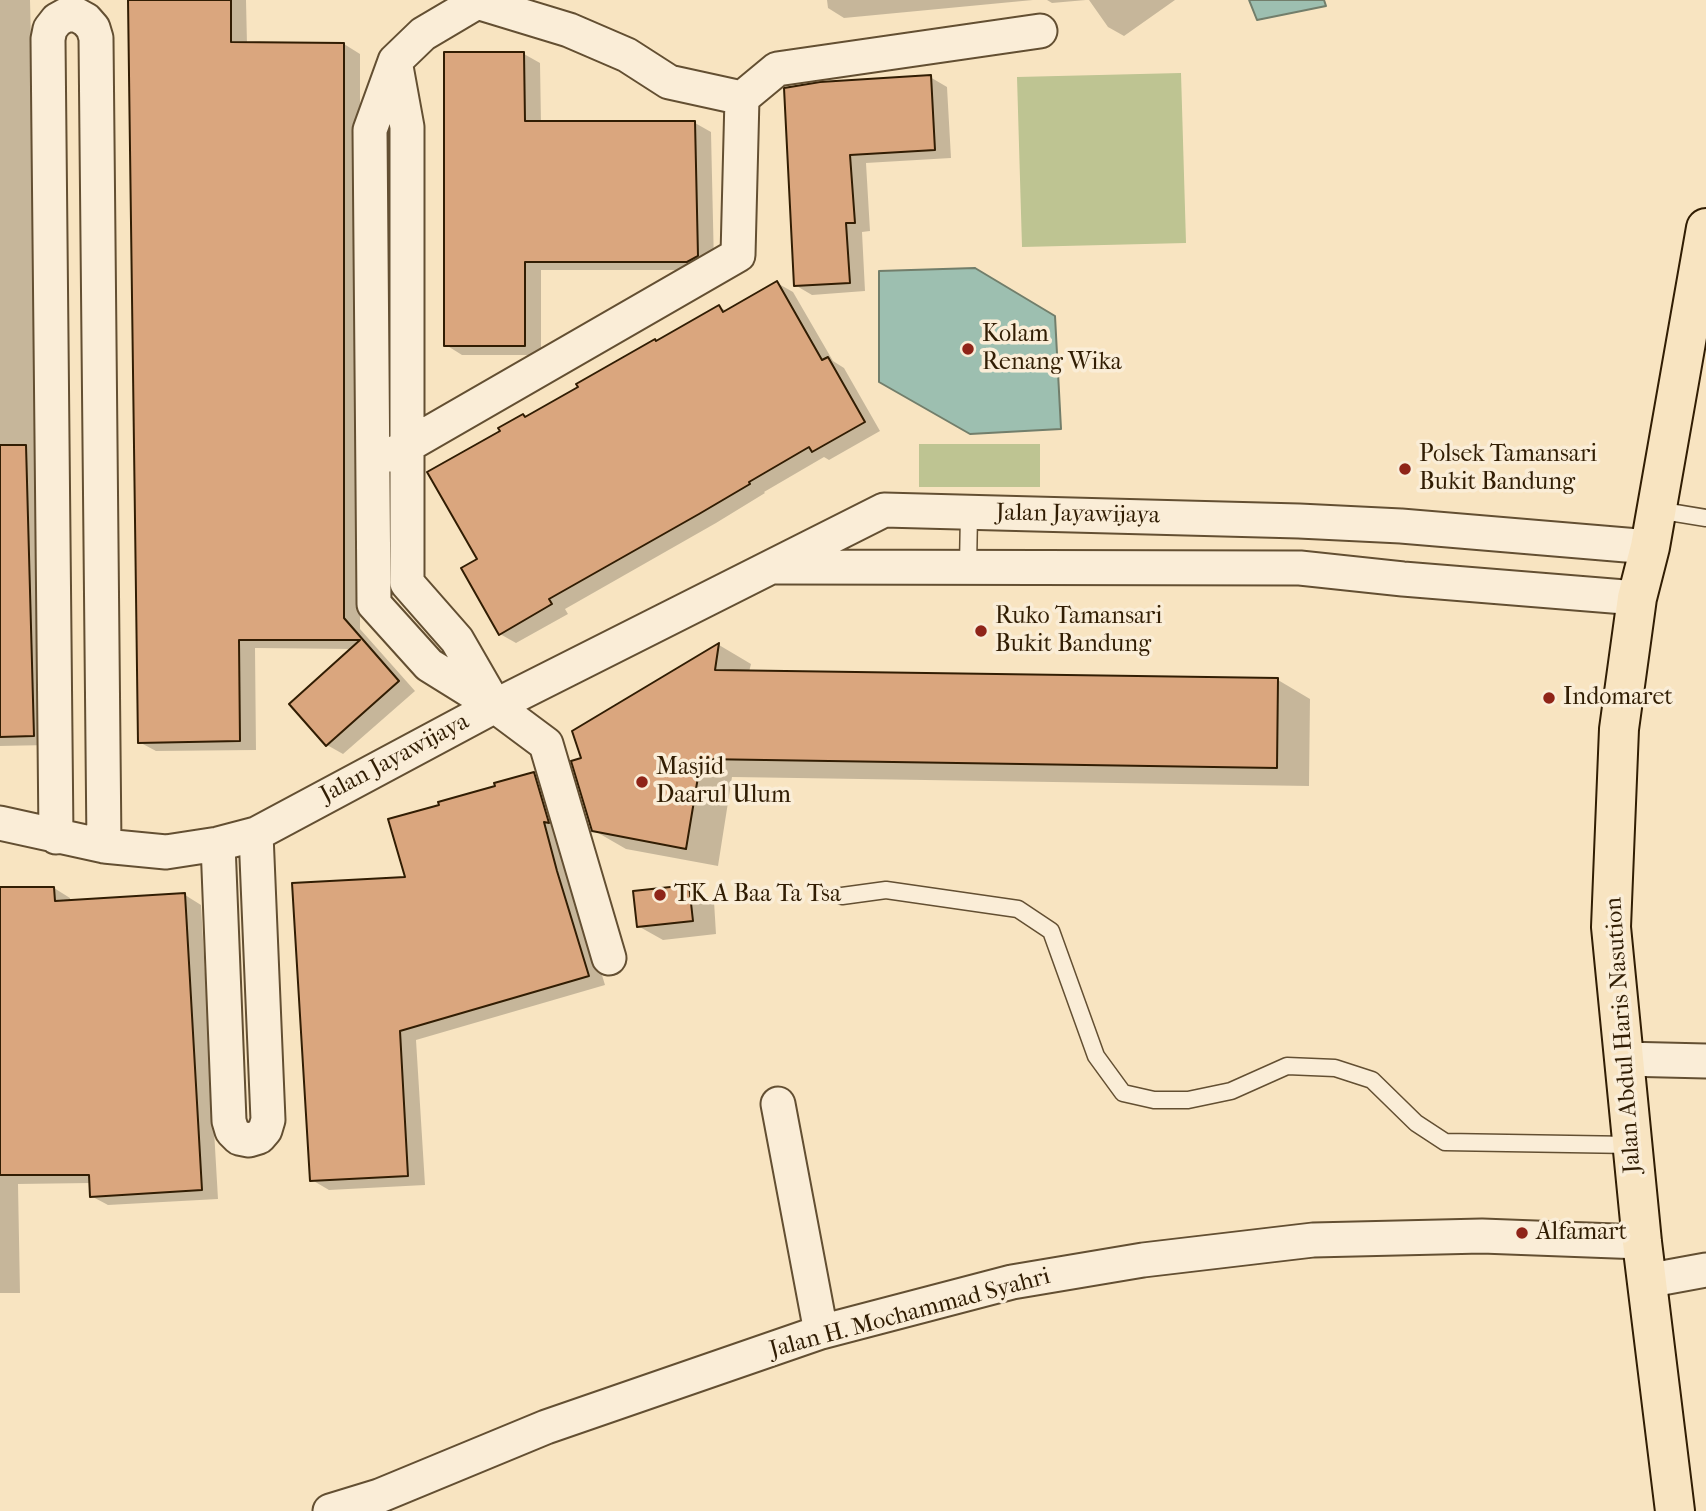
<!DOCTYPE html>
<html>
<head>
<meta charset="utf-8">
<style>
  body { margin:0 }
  canvas { display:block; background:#f8e4c1 }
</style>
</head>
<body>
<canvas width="1706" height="1511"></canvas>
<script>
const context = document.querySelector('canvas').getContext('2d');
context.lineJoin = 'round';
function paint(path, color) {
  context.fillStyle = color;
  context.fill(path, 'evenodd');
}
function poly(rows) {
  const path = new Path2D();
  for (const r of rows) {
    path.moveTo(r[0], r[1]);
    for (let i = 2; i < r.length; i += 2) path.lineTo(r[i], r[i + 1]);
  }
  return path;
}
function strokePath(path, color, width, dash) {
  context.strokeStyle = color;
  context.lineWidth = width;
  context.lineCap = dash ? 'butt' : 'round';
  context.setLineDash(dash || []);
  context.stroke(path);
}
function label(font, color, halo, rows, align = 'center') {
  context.font = font + ' "IM FELL French Canon",serif';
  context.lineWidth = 7;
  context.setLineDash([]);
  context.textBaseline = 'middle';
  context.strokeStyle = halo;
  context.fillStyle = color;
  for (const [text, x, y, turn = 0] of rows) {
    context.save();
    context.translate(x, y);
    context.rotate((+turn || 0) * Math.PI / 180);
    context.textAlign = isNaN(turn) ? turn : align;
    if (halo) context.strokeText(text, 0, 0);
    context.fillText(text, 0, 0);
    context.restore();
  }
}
paint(poly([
  [1181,73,1186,243,1022,247,1017,77],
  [919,444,1040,444,1040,487,919,487]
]), '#bec492');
const water = poly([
  [1249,0,1324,0,1326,6,1257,20,1249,0],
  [975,268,1055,316,1061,429,970,434,879,382,879,271,975,268]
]);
paint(water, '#9dbfb0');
strokePath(water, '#727e6b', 2);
paint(poly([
  [0,0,30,0,49,745,0,746],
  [130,0,246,0,247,44,344,44,360,54,360,629,415,691,343,754,327,745,354,649,255,648,256,750,156,751,139,742],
  [827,0,1033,0,844,18,828,8],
  [1047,0,1086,0,1052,3],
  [1089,0,1175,0,1124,36,1108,27],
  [524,54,540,63,541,123,695,123,711,132,714,265,704,270,541,270,541,355,462,355,446,345],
  [930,77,947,87,951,158,866,163,870,231,862,232,865,291,812,295,795,285,786,89],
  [777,283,793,292,833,361,844,368,880,431,829,460,824,457,764,492,765,493,716,523,565,609,568,614,516,643,500,634,480,560,526,418,719,307,727,311],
  [719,645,751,664,749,672,1278,680,1310,699,1309,786,732,777,718,866,626,849,593,830,583,759,574,731],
  [534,773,551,783,574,882,605,985,416,1040,425,1185,329,1190,312,1180,407,878,497,788],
  [689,887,714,901,716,934,663,940,638,926],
  [54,888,70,898,70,902,185,895,201,905,218,1199,108,1205,91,1196,91,1183,18,1184,20,1293,0,1293,0,889]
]), '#0003');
const building = poly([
  [128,0,231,0,231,42,344,43,344,618,399,681,326,746,289,704,360,640,239,640,240,741,138,743,128,0],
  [444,52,524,52,525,121,695,121,698,256,687,262,525,262,525,346,444,346,444,52],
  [931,75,935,150,850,155,855,223,846,223,850,283,794,286,784,88,820,82,931,75],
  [777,281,822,360,828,357,865,422,812,452,809,447,749,482,750,484,699,514,549,599,552,604,499,635,461,568,477,559,427,472,500,431,498,428,523,414,525,417,578,387,576,384,655,339,656,341,719,305,723,312,777,281],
  [0,445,26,445,34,736,0,737,0,445],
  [719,643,715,670,1278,678,1277,768,701,759,686,849,592,831,571,761,581,758,572,731,719,643],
  [534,772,549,823,544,822,557,871,589,976,400,1031,408,1176,310,1181,292,883,405,877,388,819,439,805,438,802,495,786,494,783,534,772],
  [689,885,693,921,637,927,633,891,689,885],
  [0,887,54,887,55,901,185,893,202,1190,90,1197,89,1175,0,1175,0,887]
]);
paint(building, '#daa67e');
strokePath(building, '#311d03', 2);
const lane = poly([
  [1657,510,1706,518],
  [968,567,969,513],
  [842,896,886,890,1018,909,1051,931,1096,1056,1123,1093,1154,1100,1188,1100,1231,1091,1287,1066,1335,1068,1372,1080,1416,1123,1445,1142,1632,1145]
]);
const street = poly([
  [395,61,407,127,407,583,457,640,495,706,429,665,374,604,370,130,395,61],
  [395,61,423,34,477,2,569,30,627,55,669,82,742,98,777,69,1040,31],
  [391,455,738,255,742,98],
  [777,567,1300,568,1403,579,1637,598],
  [495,706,546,744,609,958],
  [0,823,104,846,166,852,218,844,256,834,495,706,884,510,1299,521,1401,526,1650,547],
  [56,837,48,39,50,29,57,20,66,15,77,15,86,20,93,28,96,38,104,846],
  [218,844,229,1121,232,1131,239,1138,249,1140,259,1137,265,1130,268,1120,256,834],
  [1623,1059,1706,1061],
  [778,1104,821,1332],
  [1646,1281,1706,1270],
  [330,1511,379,1496,546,1427,821,1332,1012,1282,1143,1260,1313,1240,1482,1236,1642,1242]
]);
const highway = poly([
  [1675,1511,1642,1242,1611,927,1619,729,1637,598,1650,547,1706,228]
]);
strokePath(lane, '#634f32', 19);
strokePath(street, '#634f32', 37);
strokePath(highway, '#311d03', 42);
strokePath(lane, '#faedd7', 16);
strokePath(street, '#faedd7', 33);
strokePath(highway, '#f8e4c1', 38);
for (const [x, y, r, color] of [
  [968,349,7,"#8f2418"],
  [1405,469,7,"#8f2418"],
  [981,631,7,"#8f2418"],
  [1549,698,7,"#8f2418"],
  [642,782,7,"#8f2418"],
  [660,895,7,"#8f2418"],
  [1522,1233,7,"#8f2418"]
]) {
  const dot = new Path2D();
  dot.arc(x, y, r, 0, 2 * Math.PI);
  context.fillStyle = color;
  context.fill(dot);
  strokePath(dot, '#faedd7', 2.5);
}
label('24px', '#311d03', '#faedd7', [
  ["Kolam",982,335],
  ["Renang Wika",982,363],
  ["Polsek Tamansari",1419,455],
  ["Bukit Bandung",1419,483],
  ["Ruko Tamansari",995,617],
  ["Bukit Bandung",995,645],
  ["Indomaret",1563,698],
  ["Masjid",656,768],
  ["Daarul Ulum",656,796],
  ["TK A Baa Ta Tsa",674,895],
  ["Alfamart",1536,1233]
], 'left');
label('24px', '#311d03', '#faedd7', [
  ["Jalan Jayawijaya",1078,515,1],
  ["Jalan Jayawijaya",395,759,-28],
  ["Jalan Abdul Haris Nasution",1624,1035,-94],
  ["Jalan H. Mochammad Syahri",910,1314,-15]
]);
</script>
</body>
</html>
